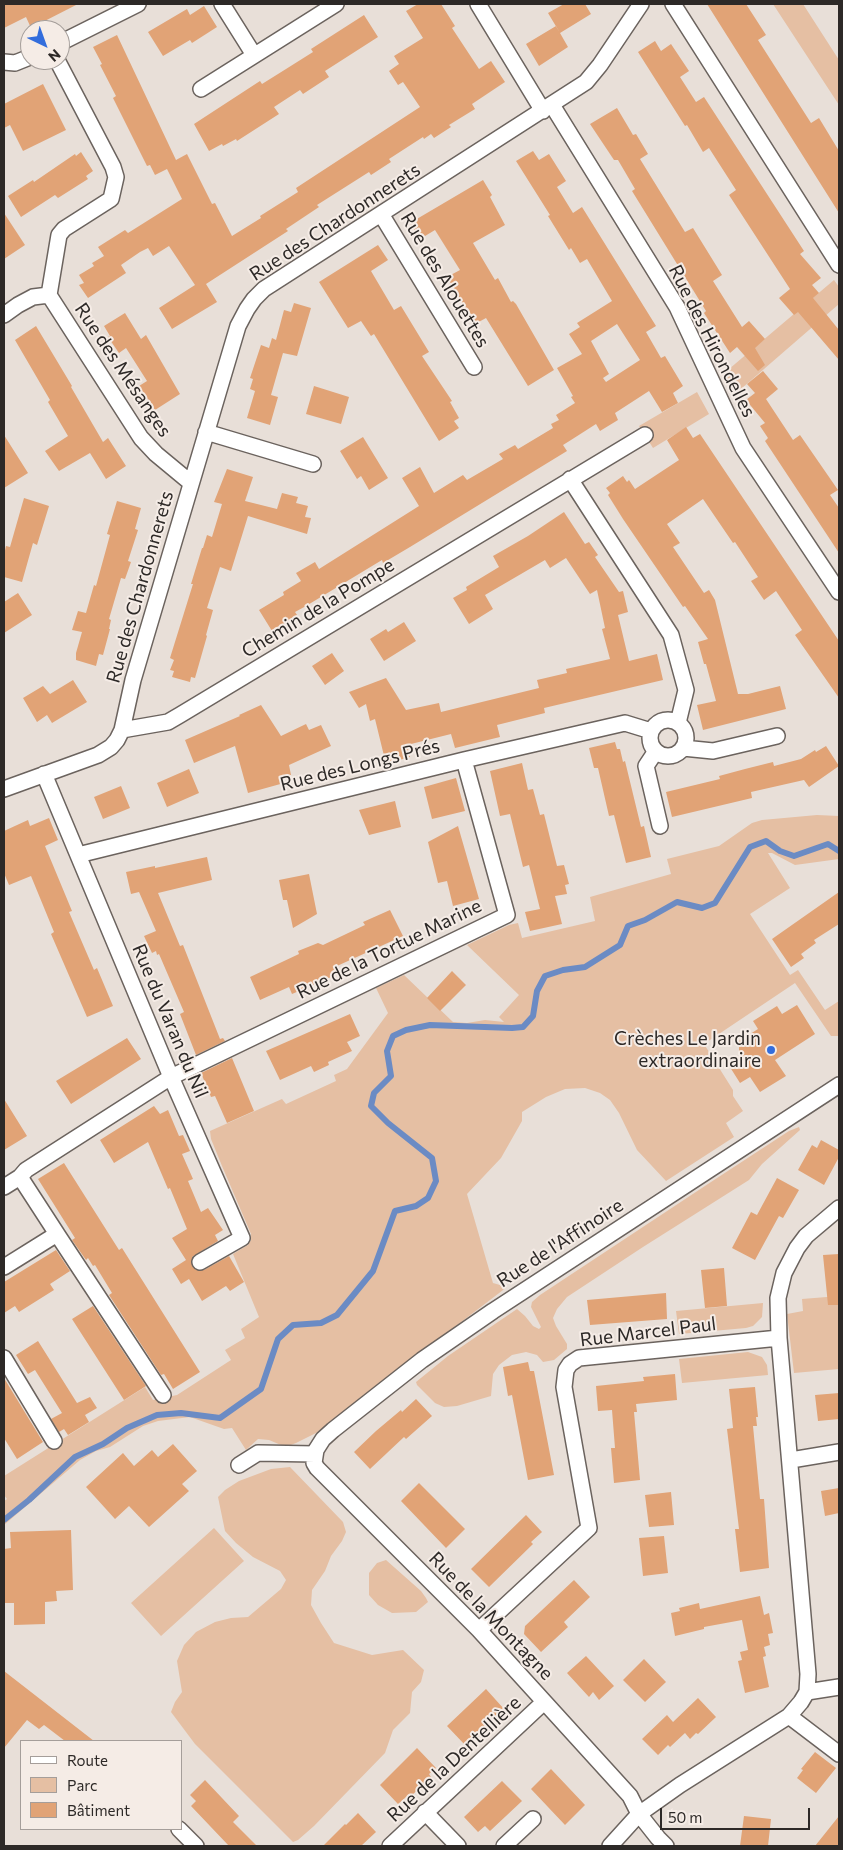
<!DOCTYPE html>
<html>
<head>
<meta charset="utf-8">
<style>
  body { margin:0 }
  #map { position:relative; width:843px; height:1850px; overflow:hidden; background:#e8dfd8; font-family:Commissioner,sans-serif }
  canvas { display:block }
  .frame { position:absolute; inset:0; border:5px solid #2d2927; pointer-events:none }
  .legend { position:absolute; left:20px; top:1740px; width:162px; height:90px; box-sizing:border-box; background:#f5ece6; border:1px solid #a59e9a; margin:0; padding:6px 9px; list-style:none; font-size:15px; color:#2d2927 }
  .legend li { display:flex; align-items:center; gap:10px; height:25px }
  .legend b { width:25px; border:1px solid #a59e9a }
  .north { position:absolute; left:20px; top:20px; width:50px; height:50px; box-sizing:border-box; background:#f5ece6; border:1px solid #a59e9a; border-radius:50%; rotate:138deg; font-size:14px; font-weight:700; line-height:20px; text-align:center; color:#2d2927 }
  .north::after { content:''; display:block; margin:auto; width:18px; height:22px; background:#336ddc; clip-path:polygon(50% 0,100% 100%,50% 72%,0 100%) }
  .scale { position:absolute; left:660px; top:1808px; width:150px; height:22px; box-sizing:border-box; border:2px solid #2d2927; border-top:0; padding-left:6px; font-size:15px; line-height:18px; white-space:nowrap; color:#2d2927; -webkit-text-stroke:4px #f5ece6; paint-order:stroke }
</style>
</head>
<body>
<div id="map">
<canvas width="843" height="1850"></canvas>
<div class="frame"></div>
<ul class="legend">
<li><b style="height:6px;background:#fff"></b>Route</li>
<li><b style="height:14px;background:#e5bfa3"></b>Parc</li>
<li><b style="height:14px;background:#e1a376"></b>Bâtiment</li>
</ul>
<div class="north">N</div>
<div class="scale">50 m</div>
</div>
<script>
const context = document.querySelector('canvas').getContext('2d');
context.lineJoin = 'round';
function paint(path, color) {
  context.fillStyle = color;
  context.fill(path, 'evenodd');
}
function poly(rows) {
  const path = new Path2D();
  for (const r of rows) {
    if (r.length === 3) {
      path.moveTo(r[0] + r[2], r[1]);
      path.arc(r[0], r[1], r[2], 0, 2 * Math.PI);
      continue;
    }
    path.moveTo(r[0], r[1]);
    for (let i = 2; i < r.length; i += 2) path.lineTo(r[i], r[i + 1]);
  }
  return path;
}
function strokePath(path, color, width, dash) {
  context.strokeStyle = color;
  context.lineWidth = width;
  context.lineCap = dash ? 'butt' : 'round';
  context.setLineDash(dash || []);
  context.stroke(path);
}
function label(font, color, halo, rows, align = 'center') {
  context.font = font + ' Commissioner,sans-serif';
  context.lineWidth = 4;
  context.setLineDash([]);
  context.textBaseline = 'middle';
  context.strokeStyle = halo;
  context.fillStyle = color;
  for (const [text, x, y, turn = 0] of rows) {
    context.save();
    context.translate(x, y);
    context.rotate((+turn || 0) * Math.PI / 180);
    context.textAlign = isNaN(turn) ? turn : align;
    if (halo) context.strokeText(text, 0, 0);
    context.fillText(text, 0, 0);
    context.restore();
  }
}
paint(poly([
  [773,4,803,4,839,60,839,105],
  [834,280,839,287,839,304,734,395,722,375],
  [697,392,709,414,653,448,639,426],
  [817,815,839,816,839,859,795,865,772,853,768,853,790,888,750,914,790,975,798,970,825,1010,839,1001,839,1036,831,1036,795,983,704,1044,733,1090,733,1096,743,1111,726,1123,734,1137,666,1181,637,1150,619,1113,610,1100,600,1093,585,1088,565,1089,546,1097,522,1112,522,1121,501,1158,467,1194,493,1283,507,1287,316,1433,296,1443,288,1446,281,1445,269,1440,258,1439,246,1450,232,1428,224,1429,190,1417,158,1421,143,1426,110,1447,96,1451,80,1460,4,1525,4,1501,7,1499,4,1495,4,1476,145,1387,153,1400,177,1395,231,1360,225,1350,245,1338,241,1329,259,1317,233,1254,248,1245,251,1240,251,1234,222,1166,211,1139,210,1131,282,1099,286,1104,336,1081,334,1075,347,1069,388,1013,376,988,404,975,453,1022,467,1023,485,1020,504,1022,499,1017,519,995,467,945,509,925,518,923,522,938,595,921,590,897,671,874,667,859,719,846,752,823,762,820],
  [799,1127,800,1130,762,1164,749,1180,643,1247,567,1297,557,1309,553,1318,556,1326,567,1344,567,1349,554,1360,543,1362,537,1355,526,1352,512,1355,499,1365,493,1374,491,1396,457,1406,444,1407,435,1403,417,1385,416,1382,448,1356,517,1309,525,1316,533,1326,539,1329,541,1327,531,1307,532,1302,540,1295,711,1182,789,1131],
  [839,1296,839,1369,794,1373,787,1314,803,1311,802,1299],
  [763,1303,762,1317,753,1326,746,1328,679,1334,676,1311],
  [748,1352,762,1357,767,1365,768,1375,682,1383,679,1359],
  [290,1467,343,1522,346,1532,342,1541,331,1556,325,1571,312,1590,311,1605,321,1623,334,1643,372,1655,403,1650,424,1670,421,1682,412,1692,410,1713,393,1730,385,1753,314,1826,298,1840,293,1842,195,1744,171,1712,175,1702,182,1692,177,1661,184,1645,196,1632,215,1622,231,1618,248,1617,281,1589,286,1580,280,1571,253,1557,236,1543,225,1531,218,1497,225,1490,239,1481,271,1469],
  [214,1528,244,1561,161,1636,131,1603],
  [386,1560,421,1591,426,1598,428,1602,416,1612,392,1613,378,1605,369,1595,369,1573,377,1563]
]), '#e5bfa3');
strokePath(poly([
  [4,1520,29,1500,75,1457,103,1444,127,1428,157,1415,181,1413,220,1418,261,1389,278,1339,293,1325,321,1323,337,1315,373,1271,395,1211,416,1206,428,1198,436,1181,432,1158,388,1123,371,1106,374,1093,391,1076,387,1051,393,1036,406,1030,430,1025,512,1028,523,1027,533,1016,537,991,545,976,563,970,585,967,620,945,628,926,645,920,677,902,702,908,715,903,750,847,766,841,780,851,794,856,828,844,839,851]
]), '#6b8bc4', 6);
paint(poly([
  [4,4,78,4,31,28,26,17,4,28],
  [418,4,441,4,455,26,452,28,479,69,491,61,505,82,472,104,475,109,449,125,451,127,434,138,431,134,424,139,423,137,389,159,391,162,371,175,369,172,317,205,319,207,286,229,288,231,206,284,217,302,172,329,159,308,195,285,169,246,153,256,148,248,140,252,121,265,126,273,88,298,79,285,84,283,79,275,94,266,92,263,104,256,98,247,125,230,128,233,182,199,167,169,155,175,150,165,147,166,113,98,116,96,100,65,102,64,93,47,117,35,176,160,187,154,212,204,215,203,232,236,261,218,260,216,298,192,296,188,420,107,403,82,398,85,389,71,399,64,394,56,423,38,406,11],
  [564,4,585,4,591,14,560,33,548,13],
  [707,4,746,4,766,35,758,40,811,123,819,118,839,151,839,213],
  [204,6,217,27,192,43,190,40,163,56,148,32,187,9,190,15],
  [364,15,378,37,325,71,329,77,303,94,300,90,274,107,279,114,237,141,236,139,223,146,222,144,209,151,194,124,260,81,262,84,286,69,313,52,311,49],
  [556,26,568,47,539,66,526,44],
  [655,41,661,51,671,44,689,71,680,77,696,102,704,97,804,251,800,254,821,278,812,285,819,293,813,298,839,330,839,360,798,312,794,315,779,298,790,289,729,195,736,190,709,148,703,152,687,125,685,126,638,52],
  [43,84,66,130,23,151,10,125,4,128,4,104],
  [617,108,633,135,636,134,648,154,640,159,685,232,693,228,722,275,713,281,742,327,749,321,765,339,755,348,765,365,758,371,737,347,730,353,704,313,706,311,632,191,635,189,618,160,614,160,590,124],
  [533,151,539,160,549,154,566,181,557,187,573,213,582,207,656,326,646,332,661,358,665,356,683,386,673,393,678,403,662,412,649,391,615,413,618,420,600,431,596,424,571,440,563,445,567,451,410,547,383,563,382,560,306,606,295,612,297,615,272,631,259,610,284,595,283,592,301,581,296,573,315,562,319,569,419,506,402,478,420,467,434,493,463,475,467,480,503,459,499,454,515,445,518,449,553,428,551,424,559,420,556,415,575,403,571,397,573,396,557,368,582,354,569,334,580,327,577,323,612,301,587,259,580,263,571,248,569,250,548,216,550,215,516,161],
  [617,324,640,360,606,382,603,378,609,374,591,341],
  [81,152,93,171,86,176,88,179,58,198,55,195,21,217,8,196,33,180,34,182,75,154,76,156],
  [483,180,492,195,490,197,505,225,473,243,495,280,498,278,511,302,513,301,516,304,554,370,528,386,486,318,475,324,447,277,460,270,435,230,420,239,410,223],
  [4,213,25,245,4,259],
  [378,245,388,260,371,271,394,310,401,306,429,352,422,356,452,401,450,402,459,418,454,421,459,428,439,441,374,334,371,336,361,321,348,328,319,282],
  [294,303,311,308,297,356,283,353,271,395,278,397,270,425,247,418,255,391,250,389,253,379,250,378,261,345,269,348,272,338,276,340,284,310,291,312],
  [125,313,141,339,146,335,180,394,155,410,139,386,147,381,126,348,119,353,108,337,110,336,104,326],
  [36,326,72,386,71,387,103,442,108,438,126,466,106,479,90,453,59,471,45,451,68,436,48,402,50,400,15,340],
  [763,371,778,389,766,399,793,440,800,435,838,490,830,495,839,508,839,553,765,441,768,438,760,426,765,423,746,400,755,393,747,384],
  [314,386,349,397,341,424,306,414],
  [686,427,693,438,700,434,839,641,839,698,795,635,802,630,776,591,764,600,751,581,758,577,735,542,733,543,703,499,667,524,680,543,673,547,704,593,709,590,715,600,738,694,748,694,780,686,786,709,703,730,697,705,716,701,706,664,704,664,698,642,708,639,685,606,683,607,623,519,608,495,610,493,606,488,623,476,627,482,629,480,635,489,679,460,667,440],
  [4,435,28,473,4,488],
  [363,437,388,478,369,490,361,476,357,479,340,451],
  [227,469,253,477,245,501,277,509,282,493,298,497,296,503,308,506,305,517,311,518,307,534,248,516,231,571,220,567,207,608,213,610,206,635,207,636,195,678,191,677,190,682,172,677,174,671,170,670,174,660,170,658,193,584,191,584,202,548,203,548,207,535,212,537,222,504,214,502],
  [24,498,49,506,37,545,33,543,22,582,4,577,4,555,6,546,10,547],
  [117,501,141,508,135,529,138,530,128,561,131,562,125,579,121,578,109,619,111,620,109,629,110,629,103,655,99,654,96,666,76,660,76,653,82,632,72,630,78,611,86,613,94,585,96,586,110,535,107,534],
  [564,512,585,544,589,542,598,555,595,557,619,592,623,591,628,612,618,615,629,661,657,654,663,680,544,708,545,713,497,725,500,737,455,748,451,734,407,745,410,757,386,764,375,719,370,721,366,704,359,708,349,692,386,678,406,710,439,703,441,712,539,688,537,680,567,673,566,669,610,659,602,629,605,628,597,590,590,594,566,558,550,568,545,560,485,595,493,609,469,624,453,598,467,590,466,587,499,567,493,556,528,536],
  [18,593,32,615,4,633,4,602],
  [404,622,416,641,384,661,370,639,386,629,388,632],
  [332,653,344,671,325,685,312,666],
  [73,680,87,702,52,723,47,715,37,722,23,698,43,686,50,694],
  [261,705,281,736,306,724,309,730,321,725,331,746,289,765,291,775,282,777,284,783,248,793,235,746,194,763,185,740,240,716,239,715],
  [615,742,617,749,620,749,623,762,625,761,641,827,644,826,651,857,626,863,614,815,609,816,598,768,594,768,589,748],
  [826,746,839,766,809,787,804,780,751,792,752,798,672,817,666,792,720,779,719,776,745,769,773,762,774,766,801,759,815,750,816,752],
  [522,763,528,790,533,789,540,815,544,814,557,866,564,865,569,884,565,885,567,894,555,896,562,924,530,931,525,912,540,909,529,865,523,867,510,814,500,816,490,771],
  [189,769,199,793,167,807,157,783],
  [456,778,465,811,432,819,424,787],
  [121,786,130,808,103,819,94,797],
  [395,801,401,827,369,835,359,810],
  [49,818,58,840,45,846,72,911,69,912,94,970,97,968,113,1006,87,1017,51,934,54,932,31,876,9,885,4,873,4,831,28,820,30,826],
  [458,826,479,899,453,906,447,881,438,883,428,842],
  [207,857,212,880,158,893,180,946,183,945,220,1039,223,1038,225,1041,196,1055,180,1014,184,1012,159,954,157,955,156,951,152,953,144,936,156,931,139,892,131,894,126,872,155,866,155,868],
  [309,874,317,914,293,928,287,900,283,900,279,880],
  [839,892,839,924,814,940,816,943,801,954,804,958,791,967,772,939],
  [390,910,403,936,337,966,340,973,320,982,292,994,289,987,260,1000,250,977,299,954,298,951,318,943,323,945,365,925,363,922],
  [452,971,466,985,440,1011,427,998],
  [797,1005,815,1034,775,1060,786,1076,760,1092,750,1077,740,1083,728,1064,739,1057,739,1041,758,1029,753,1021,777,1006,782,1014],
  [350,1014,360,1036,347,1042,352,1051,328,1062,329,1065,314,1072,311,1066,280,1080,266,1051],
  [127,1038,141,1059,71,1104,56,1081],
  [232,1058,254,1111,227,1123,215,1096,211,1097,201,1073],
  [4,1099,27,1136,4,1150],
  [154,1106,160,1114,168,1110,179,1136,183,1135,190,1151,182,1154,193,1179,188,1181,201,1212,208,1208,223,1230,215,1235,218,1241,192,1257,192,1266,196,1270,204,1270,229,1256,244,1282,230,1291,226,1286,202,1301,189,1279,181,1284,172,1269,186,1260,172,1238,187,1229,170,1188,168,1189,148,1142,114,1163,100,1140],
  [821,1140,839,1150,839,1157,824,1185,798,1170,812,1145,817,1148],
  [64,1163,119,1250,122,1248,200,1372,173,1389,164,1374,161,1375,109,1295,112,1293,95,1265,93,1266,88,1258,86,1260,72,1240,75,1238,38,1179],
  [777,1178,799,1190,783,1218,779,1216,755,1260,732,1248,751,1212,757,1215],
  [56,1250,70,1271,50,1284,54,1290,19,1312,15,1306,4,1313,4,1282],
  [839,1254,839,1305,828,1305,823,1255],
  [724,1268,727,1306,705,1308,701,1270],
  [666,1293,667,1319,590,1325,587,1300],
  [93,1306,146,1386,124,1400,72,1319],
  [38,1341,77,1403,90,1397,97,1408,85,1415,89,1422,68,1435,64,1429,59,1432,51,1419,62,1413,35,1370,28,1374,16,1355],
  [528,1362,530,1371,534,1371,554,1475,528,1480,512,1395,508,1396,503,1367],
  [675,1374,677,1400,636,1404,637,1412,634,1412,640,1480,614,1483,611,1448,615,1448,612,1410,598,1411,596,1386,644,1381,643,1377],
  [4,1378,43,1442,17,1459,4,1438],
  [755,1387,758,1417,756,1417,757,1426,753,1426,760,1499,764,1499,769,1568,740,1572,735,1529,739,1529,727,1429,733,1428,729,1389],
  [839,1393,839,1419,818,1421,815,1395],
  [416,1399,432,1416,406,1439,404,1437,370,1469,354,1452,376,1431,401,1410,402,1412],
  [173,1444,197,1471,182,1484,189,1491,149,1527,129,1506,115,1519,86,1487,123,1453,134,1466,152,1450,158,1457],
  [419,1483,465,1529,446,1548,401,1501],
  [839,1488,839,1513,825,1516,821,1491],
  [671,1492,674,1525,649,1527,645,1495],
  [526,1515,542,1532,531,1542,533,1544,489,1587,471,1569],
  [71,1530,73,1590,56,1591,57,1601,45,1602,45,1624,14,1625,14,1603,4,1603,4,1549,11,1548,10,1532],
  [664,1536,668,1573,643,1576,639,1538],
  [574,1580,590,1597,564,1622,568,1627,541,1652,524,1634,525,1626],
  [760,1596,764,1615,769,1613,773,1633,768,1634,770,1645,764,1647,766,1656,763,1657,769,1687,745,1693,738,1661,742,1660,740,1652,748,1650,742,1620,704,1627,704,1629,675,1636,671,1613,680,1611,679,1608,699,1603,700,1609],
  [586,1656,614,1686,599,1700,593,1692,589,1697,567,1673],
  [644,1659,666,1682,645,1702,623,1680],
  [4,1671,94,1741,65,1741,44,1725,39,1729,27,1720,4,1748],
  [486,1689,504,1709,497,1715,499,1718,475,1740,473,1738,465,1745,447,1726],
  [698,1698,716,1717,698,1734,696,1733,690,1739,685,1733,670,1747,668,1745,658,1755,642,1739,667,1715,673,1722],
  [417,1748,436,1768,429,1774,431,1777,408,1799,406,1797,398,1804,380,1785],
  [815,1752,836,1768,816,1793,797,1778,803,1770,801,1769],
  [551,1769,585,1805,565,1825,531,1789],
  [205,1780,239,1816,233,1822,257,1846,229,1846,191,1806,196,1801,190,1795],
  [502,1781,522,1801,490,1831,485,1826,478,1832,464,1817],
  [358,1813,376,1832,361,1846,323,1846,345,1824,346,1825],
  [744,1816,771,1819,768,1846,740,1846],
  [839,1816,839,1846,815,1846]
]), '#e1a376');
const street = poly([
  [222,4,254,55],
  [478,4,543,111],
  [673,4,839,265],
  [60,43,138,4],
  [4,62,15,63,30,57],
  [201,89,336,4],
  [552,105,677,307,743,448,839,592],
  [381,214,474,367],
  [49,295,141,438,156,454,191,483],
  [4,315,18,305,33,297,49,295,59,235,64,229,111,199,116,177,113,167,57,60],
  [206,432,313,464],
  [570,479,671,635,686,690,678,723],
  [668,738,18],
  [122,730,168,722,180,715,645,435],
  [683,748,713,751,777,736],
  [656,751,646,766,660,826],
  [44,774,171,1077,242,1238,200,1262],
  [4,789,98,755,111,747,117,740,122,730,133,680,238,326,247,309,254,299,264,289,586,82,600,65,641,4],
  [78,855,464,760,625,723,651,731],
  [4,1187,20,1177,26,1170,171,1077,507,915,464,760],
  [57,1234,163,1395],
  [4,1267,57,1234,20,1177],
  [4,1358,54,1441],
  [791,1460,839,1452],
  [239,1465,258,1453,315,1454],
  [479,1630,589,1528,564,1387,566,1370,570,1364,579,1358,779,1338],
  [807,1692,839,1687],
  [789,1716,839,1754],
  [425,1812,458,1846],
  [179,1829,196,1846],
  [390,1846,544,1702],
  [504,1846,533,1819],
  [610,1846,639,1814,680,1785,789,1716,801,1702,807,1692,808,1674,779,1338,778,1298,784,1273,797,1248,806,1236,839,1208],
  [666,1846,658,1838,639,1814,630,1796,479,1630,317,1468,314,1463,316,1450,323,1439,333,1430,422,1360,493,1311,839,1085]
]);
strokePath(street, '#6b635e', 18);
strokePath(street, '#fff', 15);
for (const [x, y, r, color] of [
  [771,1050,5,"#336ddc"]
]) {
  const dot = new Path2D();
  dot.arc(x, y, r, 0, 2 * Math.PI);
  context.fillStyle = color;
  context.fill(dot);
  strokePath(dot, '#f5ece6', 2);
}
label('19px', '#2d2927', '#f5ece6', [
  ["Rue des Chardonnerets",335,222,-33],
  ["Rue des Alouettes",445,280,59],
  ["Rue des Hirondelles",712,341,63],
  ["Rue des Mésanges",123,370,56],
  ["Rue des Chardonnerets",140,587,-74],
  ["Chemin de la Pompe",318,608,-31],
  ["Rue des Longs Prés",360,765,-14],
  ["Rue de la Tortue Marine",389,949,-26],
  ["Rue du Varan du Nil",170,1021,67],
  ["Rue de l'Affinoire",560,1243,-33],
  ["Rue Marcel Paul",648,1332,-7],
  ["Rue de la Montagne",491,1616,46],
  ["Rue de la Dentellière",454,1759,-43]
]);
label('19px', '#2d2927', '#f5ece6', [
  ["Crèches Le Jardin",761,1039],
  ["extraordinaire",761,1061]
], 'right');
</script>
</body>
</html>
